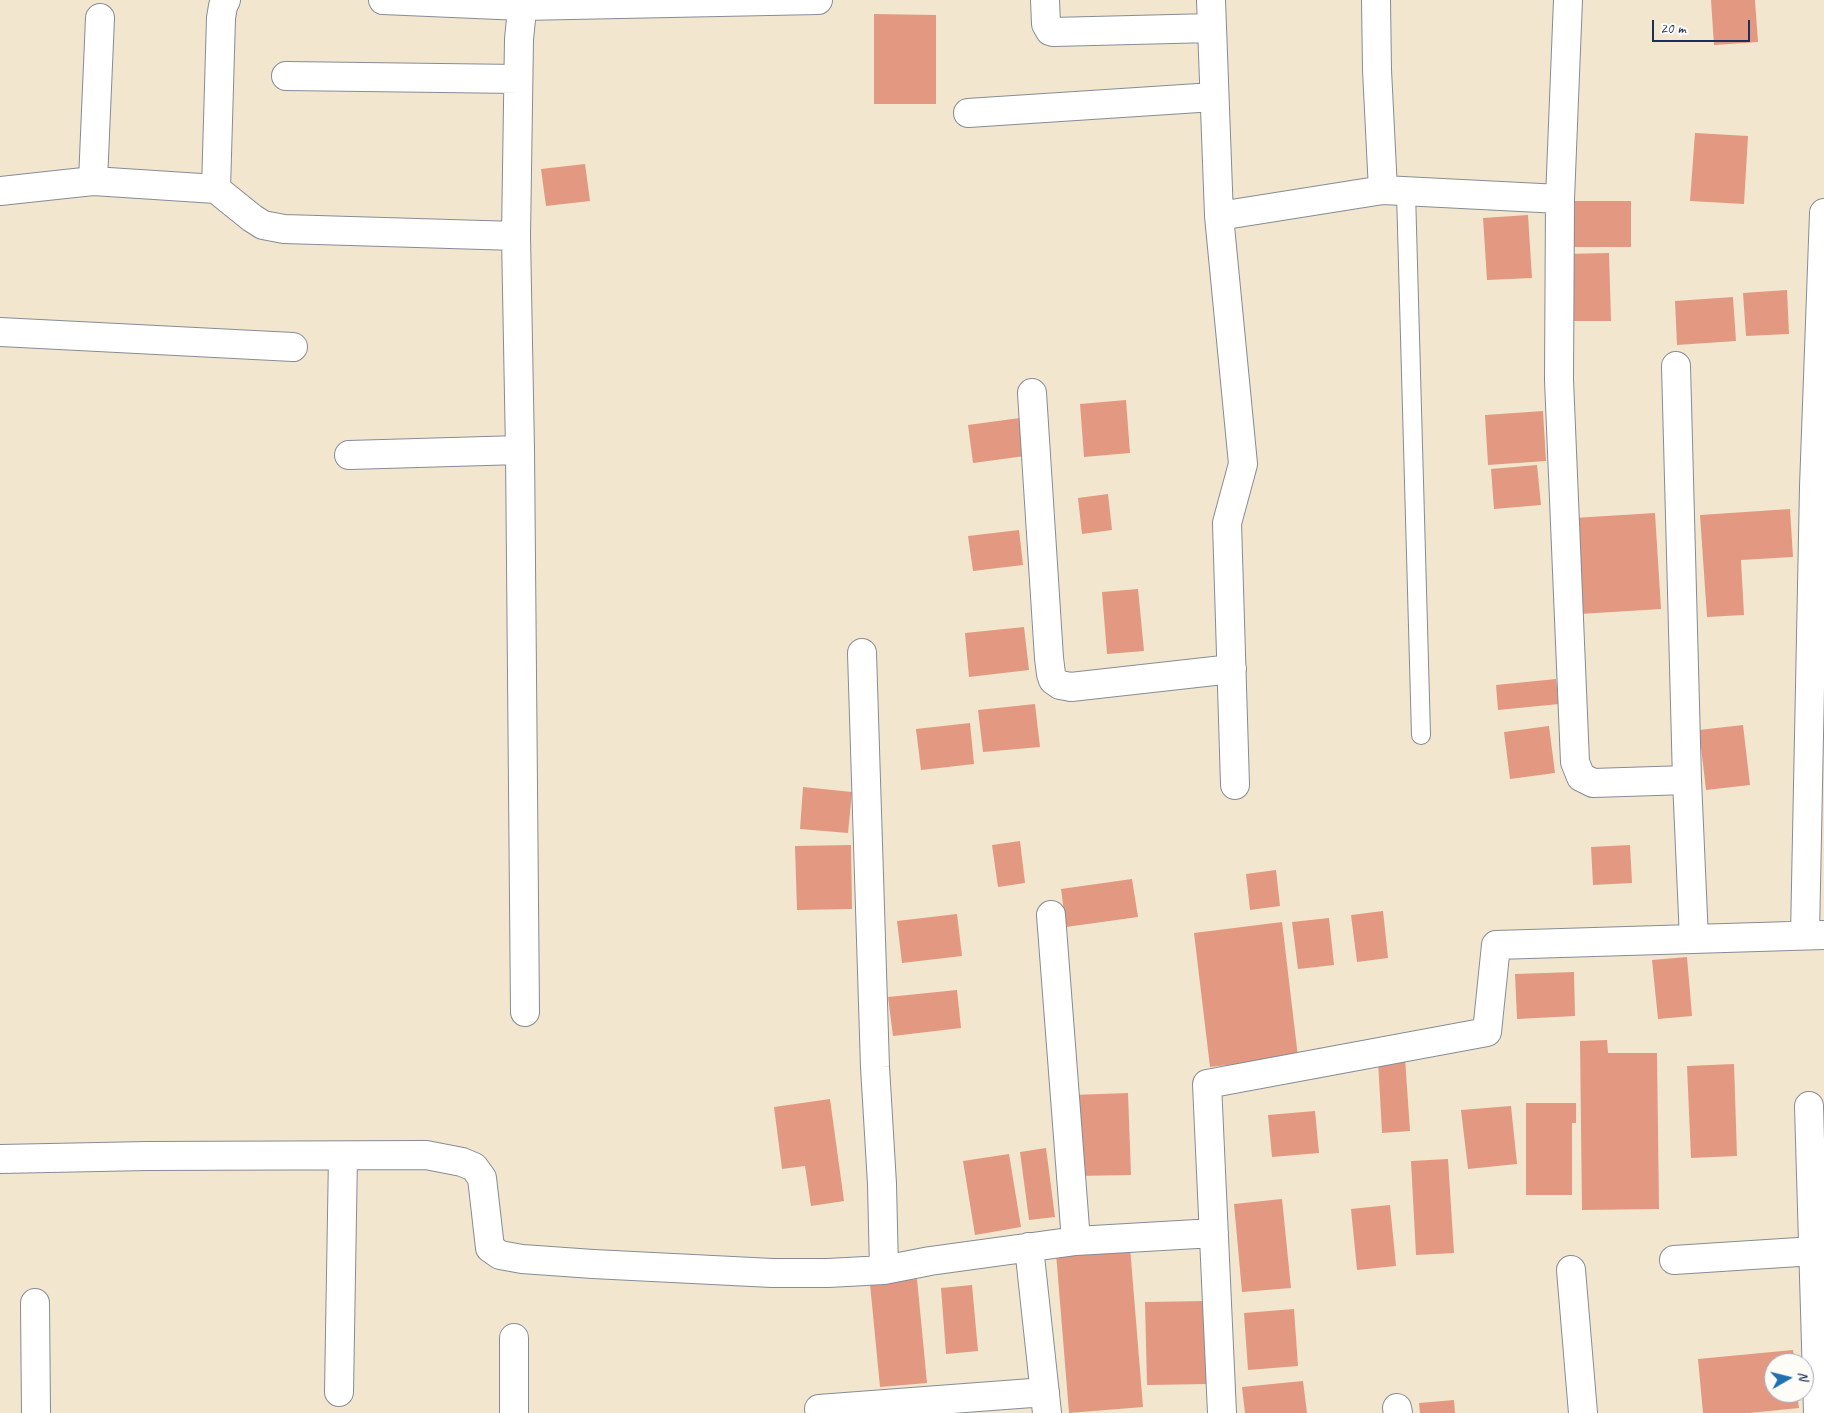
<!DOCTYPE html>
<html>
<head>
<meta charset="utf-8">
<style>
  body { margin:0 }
  #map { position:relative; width:1824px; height:1413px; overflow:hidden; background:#f2e7ce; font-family:Caveat,sans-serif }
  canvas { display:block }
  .north { position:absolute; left:1764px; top:1353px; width:50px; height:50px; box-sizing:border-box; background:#fdfcf7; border:1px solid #a3aaba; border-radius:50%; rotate:82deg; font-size:14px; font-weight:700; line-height:20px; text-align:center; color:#1b2f5e }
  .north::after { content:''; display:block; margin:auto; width:18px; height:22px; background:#1f6fb2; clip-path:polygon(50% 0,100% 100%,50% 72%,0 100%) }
  .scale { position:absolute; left:1652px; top:20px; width:98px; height:22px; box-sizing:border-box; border:2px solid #1b2f5e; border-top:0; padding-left:6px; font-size:15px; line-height:18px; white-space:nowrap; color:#1b2f5e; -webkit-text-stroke:4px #fdfcf7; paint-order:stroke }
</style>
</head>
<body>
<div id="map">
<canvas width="1824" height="1413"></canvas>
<div class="north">N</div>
<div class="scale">20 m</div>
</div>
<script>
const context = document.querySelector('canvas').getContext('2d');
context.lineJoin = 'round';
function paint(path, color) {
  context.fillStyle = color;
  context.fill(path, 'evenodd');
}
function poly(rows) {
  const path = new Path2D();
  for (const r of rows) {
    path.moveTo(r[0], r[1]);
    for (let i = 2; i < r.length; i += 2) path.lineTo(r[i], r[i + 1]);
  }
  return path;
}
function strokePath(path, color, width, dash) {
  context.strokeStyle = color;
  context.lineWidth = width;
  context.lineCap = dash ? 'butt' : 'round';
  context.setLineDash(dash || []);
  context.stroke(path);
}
paint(poly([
  [1711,0,1755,0,1758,42,1714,45],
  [874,14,936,15,936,104,874,104],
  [1695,133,1748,136,1744,204,1690,201],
  [585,164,590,201,546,206,541,169],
  [1570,201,1631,201,1631,247,1570,247],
  [1528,215,1532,278,1487,280,1483,218],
  [1609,253,1611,321,1565,321,1565,254],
  [1787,290,1789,334,1746,336,1743,293],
  [1733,297,1736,341,1677,345,1675,301],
  [1126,400,1130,453,1084,457,1080,404],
  [1543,411,1546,461,1488,465,1485,415],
  [1020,418,1025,456,973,463,968,425],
  [1537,465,1541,505,1494,509,1491,469],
  [1108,494,1112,530,1082,534,1078,498],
  [1790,509,1793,557,1741,560,1744,615,1707,617,1700,515],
  [1655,513,1661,609,1580,614,1574,518],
  [1019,530,1023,565,973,571,968,536],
  [1138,589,1144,651,1107,654,1102,592],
  [1024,627,1029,670,969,677,965,633],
  [1556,679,1559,704,1498,710,1496,685],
  [1035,704,1040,747,983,752,978,710],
  [970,723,974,764,921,770,916,729],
  [1743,725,1750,785,1706,790,1699,730],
  [1549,726,1555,773,1510,779,1504,732],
  [803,787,852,792,848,833,800,829],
  [1020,841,1025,883,998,887,992,845],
  [851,845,852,909,797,910,795,846],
  [1630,845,1632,883,1593,885,1591,847],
  [1276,870,1280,906,1250,910,1246,874],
  [1132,879,1138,917,1066,927,1061,889],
  [1383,911,1388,958,1357,962,1351,915],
  [957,914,962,956,902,963,897,921],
  [1329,918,1334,965,1298,969,1292,922],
  [1282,922,1298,1057,1210,1067,1194,933],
  [1687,957,1692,1016,1658,1019,1652,960],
  [1574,972,1575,1016,1517,1019,1515,974],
  [957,990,961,1028,893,1036,888,997],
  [1607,1040,1608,1053,1657,1053,1659,1209,1582,1210,1580,1041],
  [1405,1058,1410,1131,1382,1133,1378,1060],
  [1734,1064,1737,1156,1691,1158,1687,1066],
  [1128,1093,1131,1175,1075,1176,1073,1095],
  [830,1099,844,1201,811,1206,805,1166,782,1169,774,1107],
  [1526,1103,1576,1103,1576,1123,1572,1123,1572,1195,1526,1195],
  [1511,1106,1517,1164,1468,1169,1461,1110],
  [1315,1111,1319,1153,1272,1157,1268,1115],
  [1046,1148,1055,1217,1029,1220,1020,1152],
  [1009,1154,1021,1227,975,1235,963,1161],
  [1448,1159,1454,1253,1416,1255,1411,1161],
  [1282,1199,1291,1288,1242,1292,1234,1204],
  [1390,1205,1396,1266,1357,1270,1351,1209],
  [1130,1247,1143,1407,1069,1413,1056,1253],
  [917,1279,927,1383,880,1387,870,1284],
  [972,1285,978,1351,946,1354,941,1288],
  [1206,1301,1208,1384,1147,1385,1145,1302],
  [1294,1309,1298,1366,1248,1370,1244,1313],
  [1793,1350,1795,1363,1774,1363,1774,1393,1797,1393,1799,1408,1749,1413,1703,1413,1698,1359],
  [1303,1381,1307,1413,1245,1413,1242,1387],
  [1454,1400,1455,1413,1420,1413,1419,1403]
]), '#e39881');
const service = poly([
  [1406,192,1421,735]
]);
const minor = poly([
  [383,0,522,6,818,0],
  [523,0,519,39,516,236,520,450,525,1012],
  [1045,0,1046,24,1050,31,1053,32,1212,28],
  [1211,0,1219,216,1243,464,1227,523,1235,785],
  [1376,0,1377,70,1383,190],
  [1568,0,1560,199,1559,380,1575,762,1581,777,1593,783,1687,780],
  [286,76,518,79],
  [968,113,1214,97],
  [93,181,100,18],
  [216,189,221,18,223,6,226,0],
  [0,191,93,181,216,189,252,218,263,225,284,229,516,236],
  [1219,216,1383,190,1560,199],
  [0,332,293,347],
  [1676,366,1687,780,1694,939],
  [1032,393,1049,658,1051,674,1053,680,1060,685,1071,687,1232,669],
  [349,455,520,450],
  [862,653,875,1067,882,1184,884,1270],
  [1051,915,1076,1241],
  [1805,935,1814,487,1824,213],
  [1809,1106,1818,1413],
  [0,1159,148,1156,426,1155,462,1162,474,1167,482,1178,490,1248,500,1255,522,1259,593,1264,772,1273,828,1273,884,1270,930,1261,1076,1241,1214,1233],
  [1029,1247,1047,1413],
  [1674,1260,1814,1251],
  [1571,1270,1583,1413],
  [35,1303,36,1413],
  [514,1338,514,1413],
  [339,1392,343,1156],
  [1397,1408,1398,1413],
  [819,1409,1045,1392],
  [1222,1413,1207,1084,1487,1032,1496,945,1824,935]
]);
strokePath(service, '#868b96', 20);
strokePath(minor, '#868b96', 30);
strokePath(service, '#fff', 18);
strokePath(minor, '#fff', 28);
</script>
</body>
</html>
